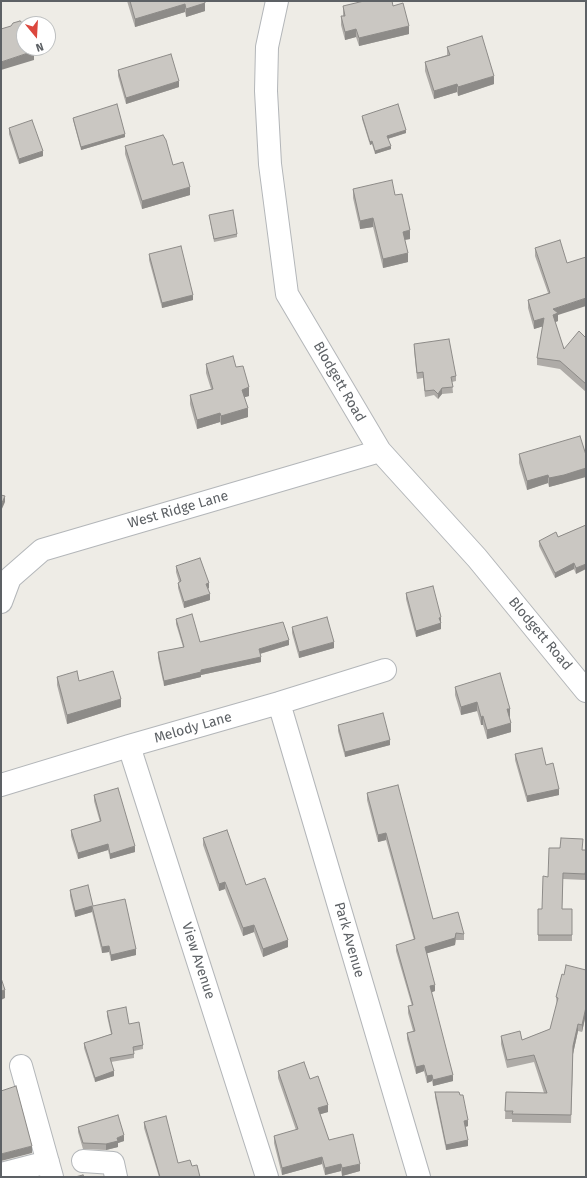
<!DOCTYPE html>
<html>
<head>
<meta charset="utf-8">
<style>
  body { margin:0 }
  #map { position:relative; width:587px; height:1178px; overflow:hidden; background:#eeece6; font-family:"Fira Sans",sans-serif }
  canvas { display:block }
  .frame { position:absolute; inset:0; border:2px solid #5d6165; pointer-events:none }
  .north { position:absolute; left:16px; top:16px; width:40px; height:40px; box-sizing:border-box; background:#fff; border:1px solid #bec0c1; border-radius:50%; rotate:162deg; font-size:11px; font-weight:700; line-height:16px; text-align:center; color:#5d6165 }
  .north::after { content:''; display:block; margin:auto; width:14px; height:18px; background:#dc473e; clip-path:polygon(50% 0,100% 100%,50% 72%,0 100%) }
</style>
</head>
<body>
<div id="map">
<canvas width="587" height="1178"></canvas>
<div class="frame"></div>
<div class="north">N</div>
</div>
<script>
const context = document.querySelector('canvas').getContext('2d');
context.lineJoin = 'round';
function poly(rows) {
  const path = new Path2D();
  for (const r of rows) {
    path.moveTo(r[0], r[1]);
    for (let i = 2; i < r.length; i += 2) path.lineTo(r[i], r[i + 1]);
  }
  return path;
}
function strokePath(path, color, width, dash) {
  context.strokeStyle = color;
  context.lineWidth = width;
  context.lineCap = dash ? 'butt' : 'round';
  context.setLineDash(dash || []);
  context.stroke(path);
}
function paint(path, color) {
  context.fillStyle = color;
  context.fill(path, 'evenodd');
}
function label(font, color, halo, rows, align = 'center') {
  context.font = font + ' "Fira Sans",sans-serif';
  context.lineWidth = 4;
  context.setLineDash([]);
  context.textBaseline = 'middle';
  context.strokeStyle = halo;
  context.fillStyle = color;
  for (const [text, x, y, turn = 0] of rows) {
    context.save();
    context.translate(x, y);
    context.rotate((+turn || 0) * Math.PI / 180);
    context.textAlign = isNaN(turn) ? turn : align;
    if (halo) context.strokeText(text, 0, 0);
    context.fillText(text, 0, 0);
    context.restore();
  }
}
const minor = poly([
  [277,1,267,47,266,91,270,164,287,294,380,451,477,558,586,691],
  [1,602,10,578,42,550,380,451],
  [279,703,419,1177],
  [129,746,267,1177],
  [1,785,129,746,279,703,385,670],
  [21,1066,52,1177],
  [83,1161,113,1163,116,1177],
  [1,1174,48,1162]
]);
strokePath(minor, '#b3b6b9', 24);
strokePath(minor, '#fff', 22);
paint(poly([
  [127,1,205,1,205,11,186,17,185,12,135,27],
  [343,6,393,6,409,34,359,46,356,37,345,40,341,25,341,16,343,16],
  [447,47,494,84,458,96,457,92,434,99,425,71,425,62,447,55],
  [118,70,179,87,126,104,118,76],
  [362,116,406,133,388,139,391,149,375,154,372,144,370,145,362,119],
  [73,118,125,137,81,150,73,120],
  [9,128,43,156,19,164,9,134],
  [125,146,190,195,142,209,125,154],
  [353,189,395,195,410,239,405,240,408,262,383,268,373,227,360,229,353,198],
  [209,215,237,234,237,237,214,242],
  [535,248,558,315,558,321,555,322,564,349,586,338,586,392,560,369,537,365,537,358,543,326,534,329,528,308,528,300,548,293,535,256],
  [149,254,193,300,162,308,149,260],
  [414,344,456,376,456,381,452,382,453,393,442,394,438,399,434,395,425,397,423,378,417,379,414,350],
  [206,364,236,367,249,396,244,397,248,417,221,425,220,422,197,429,190,404,190,395,211,389,206,373],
  [519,454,564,483,549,487,548,483,527,490,519,463],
  [586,525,576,574,574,569,555,578,539,546,539,541,558,537],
  [176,566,209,588,208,589,210,600,184,608,178,588,178,583,179,582,176,572],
  [406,593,441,623,441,629,416,637,406,599],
  [176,619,200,642,289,645,260,654,261,662,201,675,201,677,164,686,158,658,158,652,183,647,176,624],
  [292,627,334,648,299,658,292,633],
  [57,677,79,681,121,707,67,724,57,685],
  [455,687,510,717,509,717,511,732,487,739,483,725,481,725,477,711,461,715,455,695],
  [338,725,390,745,345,757,338,731],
  [515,754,546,765,559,795,527,802,515,760],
  [367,793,433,919,464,934,464,940,456,940,455,945,427,953,435,991,431,992,453,1081,433,1086,432,1081,427,1083,424,1071,416,1074,407,1039,407,1033,413,1031,408,1013,408,1006,412,1006,396,951,396,945,414,940,386,840,378,842,367,800],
  [94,795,135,852,110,859,108,850,78,859,71,836,71,830,100,822,94,801],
  [203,838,246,885,288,947,263,957,254,932,243,936,225,889,219,891,203,845],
  [582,850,586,850,586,875,585,880,563,879,562,909,572,909,572,941,538,941,538,909,542,909,548,877],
  [70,890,93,906,136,955,111,961,109,952,102,953,92,912,75,917,70,896],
  [586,970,586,1014,582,1032,578,1031,573,1054,571,1123,512,1122,512,1119,505,1119,506,1092,544,1093,534,1062,507,1068,501,1044,501,1036,522,1040,550,1029,557,1005,556,997,564,975],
  [107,1011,129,1024,143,1045,143,1049,134,1051,134,1058,111,1062,114,1076,95,1082,84,1048,84,1043,111,1034,107,1016],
  [278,1071,310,1079,328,1112,320,1114,329,1140,360,1171,342,1176,341,1171,325,1175,322,1164,282,1175,274,1143,274,1136,296,1130,278,1078],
  [435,1092,468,1126,466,1127,468,1146,446,1150,435,1097],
  [144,1122,178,1163,192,1166,200,1177,159,1177,144,1128],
  [78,1127,124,1141,118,1143,118,1147,106,1150,83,1149,78,1132]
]), '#aeaba7');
paint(poly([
  [205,3,205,11,186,17,186,9],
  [185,4,185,12,135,27,135,19],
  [409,26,409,34,359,46,359,38],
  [356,29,356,37,345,40,345,32],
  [34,51,34,60,1,70,1,62],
  [494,76,494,84,458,96,458,87],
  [179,81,179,87,126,104,126,98],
  [457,84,457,92,434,99,434,91],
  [406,130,406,133,387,139,387,136],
  [125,134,125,137,81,150,81,147],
  [372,141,372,144,370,145,370,142],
  [391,146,391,149,375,154,375,151],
  [43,151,43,156,19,164,19,159],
  [190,187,190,195,142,209,142,201],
  [373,218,373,227,360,229,360,221],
  [410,230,410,239,403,240,403,232],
  [408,253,408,262,383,268,383,259],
  [193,295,193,300,162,308,162,303],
  [586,298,586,306,558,315,558,321,553,323,553,309],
  [544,318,544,326,534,329,534,321],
  [249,387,249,396,242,398,242,390],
  [442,388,442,394,438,399,438,394],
  [248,408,248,417,221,425,221,416],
  [220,413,220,422,197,429,197,420],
  [586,468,586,477,564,483,549,487,549,478],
  [548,475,548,483,527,490,527,481],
  [5,496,5,502,1,511,1,505],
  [574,563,574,569,555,578,555,573],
  [586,564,586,569,576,574,576,568],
  [209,583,209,588,206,589,206,584],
  [210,594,210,600,184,608,184,602],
  [441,617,441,623,439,623,439,618],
  [441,623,441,629,416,637,416,631],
  [289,640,289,645,259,654,259,649],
  [334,642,334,648,299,658,299,652],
  [261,657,261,662,201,675,201,677,164,686,164,681,201,670],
  [121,699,121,707,67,724,67,715],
  [477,702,477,711,461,715,461,707],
  [507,709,510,709,510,717,507,718],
  [483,716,483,725,481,725,481,717],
  [511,723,511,732,487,739,487,730],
  [390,740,390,745,345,757,345,752],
  [559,789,559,795,527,802,527,796],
  [386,833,386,840,378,842,378,835],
  [108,844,108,850,78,859,78,853],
  [135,846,135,852,110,859,110,854],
  [225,882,225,889,219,891,219,884],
  [92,906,92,912,75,917,75,911],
  [254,925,254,932,243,936,243,928],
  [456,933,455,945,425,954,425,947],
  [288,940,288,947,263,957,263,949],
  [109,946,109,952,102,953,102,947],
  [136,949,136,955,111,961,111,955],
  [435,985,435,991,430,993,430,986],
  [5,990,5,998,1,1000,1,991],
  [586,1007,586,1014,582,1032,582,1025],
  [578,1024,578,1031,573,1054,571,1123,573,1046],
  [424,1065,424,1071,416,1074,416,1067],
  [114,1071,114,1076,95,1082,95,1078],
  [432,1075,432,1081,427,1083,427,1076],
  [453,1075,453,1081,433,1086,433,1080],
  [328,1105,328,1112,318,1115,318,1108],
  [468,1120,468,1126,464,1127,464,1121],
  [124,1135,124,1141,118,1143,118,1147,106,1150,106,1144,117,1138],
  [468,1140,468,1146,446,1150,446,1145],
  [32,1146,32,1153,1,1161,1,1154],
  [322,1157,322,1164,282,1175,282,1168],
  [341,1164,341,1171,325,1175,325,1168],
  [360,1164,360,1171,342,1176,342,1168]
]), '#8d8b88');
const building = poly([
  [130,1,205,1,205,3,186,9,185,4,135,19,130,1],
  [364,1,392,1,393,6,403,3,409,26,359,38,356,29,345,32,341,16,345,16,343,6,364,1],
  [20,21,24,24,24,48,33,48,34,51,1,62,1,29,11,26,13,23,20,21],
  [482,36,494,76,458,87,457,84,434,91,425,62,450,55,447,47,482,36],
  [171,54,179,81,126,98,118,70,171,54],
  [117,104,125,134,81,147,73,118,117,104],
  [398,104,406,130,387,136,391,146,375,151,372,141,370,142,362,116,398,104],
  [32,120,43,151,19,159,9,128,32,120],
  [163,135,166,140,173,165,183,162,190,187,142,201,125,146,163,135],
  [392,180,395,195,402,194,410,230,403,232,408,253,383,259,373,218,360,221,353,189,392,180],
  [233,210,237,234,214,239,209,215,233,210],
  [560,240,567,263,586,257,586,298,553,309,558,313,553,315,564,349,579,331,586,338,586,384,560,361,537,358,544,318,534,321,528,300,550,293,535,248,560,240],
  [181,246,193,295,162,303,149,254,181,246],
  [449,339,456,376,451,377,453,387,442,388,438,394,434,390,425,391,423,372,417,373,414,344,449,339],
  [233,356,236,367,243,366,249,387,242,390,248,408,221,416,220,413,197,420,190,395,213,389,206,364,233,356],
  [580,436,586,455,586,468,564,475,549,478,548,475,527,481,519,454,580,436],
  [1,495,5,496,1,505,1,495],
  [586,525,586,564,576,568,574,563,555,573,539,541,556,532,558,537,586,525],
  [200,558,209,583,206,584,210,594,184,602,178,583,181,581,176,566,200,558],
  [433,586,441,617,439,618,441,623,416,631,406,593,433,586],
  [192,614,200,642,283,622,289,640,259,649,261,657,201,670,201,672,164,681,158,652,184,647,176,619,192,614],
  [327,617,334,642,299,652,292,627,327,617],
  [77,671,79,681,113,671,121,699,67,715,57,677,77,671],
  [500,673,510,709,507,709,511,723,487,730,483,716,481,717,477,702,461,707,455,687,500,673],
  [383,713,390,740,345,752,338,725,383,713],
  [542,748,546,765,553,763,559,789,527,796,515,754,542,748],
  [398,785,433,919,458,912,464,934,456,933,455,938,425,947,435,985,430,986,453,1075,433,1080,432,1075,427,1076,424,1065,416,1067,407,1033,415,1031,408,1006,413,1005,396,945,415,939,386,833,378,835,367,793,398,785],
  [118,788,135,846,110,854,108,844,78,853,71,830,101,821,94,795,118,788],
  [227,830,246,885,265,878,288,940,263,949,254,925,243,928,225,882,219,884,203,838,227,830],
  [561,838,583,839,582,850,586,850,586,869,585,874,563,873,562,909,572,909,572,935,538,935,538,909,542,909,543,876,548,877,549,848,560,848,561,838],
  [88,885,93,906,125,899,136,949,111,955,109,946,102,947,92,906,75,911,70,890,88,885],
  [566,965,586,970,586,1007,582,1025,578,1024,573,1046,571,1115,512,1114,513,1111,505,1111,506,1092,547,1093,534,1055,507,1060,501,1036,520,1031,522,1040,550,1029,558,998,556,997,562,974,564,975,566,965],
  [1,978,5,990,1,991,1,978],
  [126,1007,129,1024,139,1022,143,1045,133,1047,134,1054,110,1058,114,1071,95,1078,84,1043,112,1034,107,1011,126,1007],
  [304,1062,310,1079,318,1076,328,1105,318,1108,329,1140,353,1134,360,1164,342,1168,341,1164,325,1168,322,1157,282,1168,274,1136,298,1129,278,1071,304,1062],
  [16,1086,32,1146,1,1154,1,1091,16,1086],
  [435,1092,459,1092,460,1095,463,1095,468,1120,464,1121,468,1140,446,1145,435,1092],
  [118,1115,124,1135,117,1138,118,1141,106,1144,83,1143,78,1127,118,1115],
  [166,1116,178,1163,190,1160,192,1166,197,1165,200,1177,160,1177,144,1122,166,1116],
  [83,1175,84,1177,75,1177,83,1175]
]);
paint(building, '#cac7c2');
strokePath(building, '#8d8b88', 1);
label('14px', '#5d6165', '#fff', [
  ["Blodgett Road",339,382,60],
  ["West Ridge Lane",178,510,-16],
  ["Blodgett Road",540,634,50],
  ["Melody Lane",193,728,-16],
  ["Park Avenue",349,940,74],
  ["View Avenue",198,961,72]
]);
</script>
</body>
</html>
